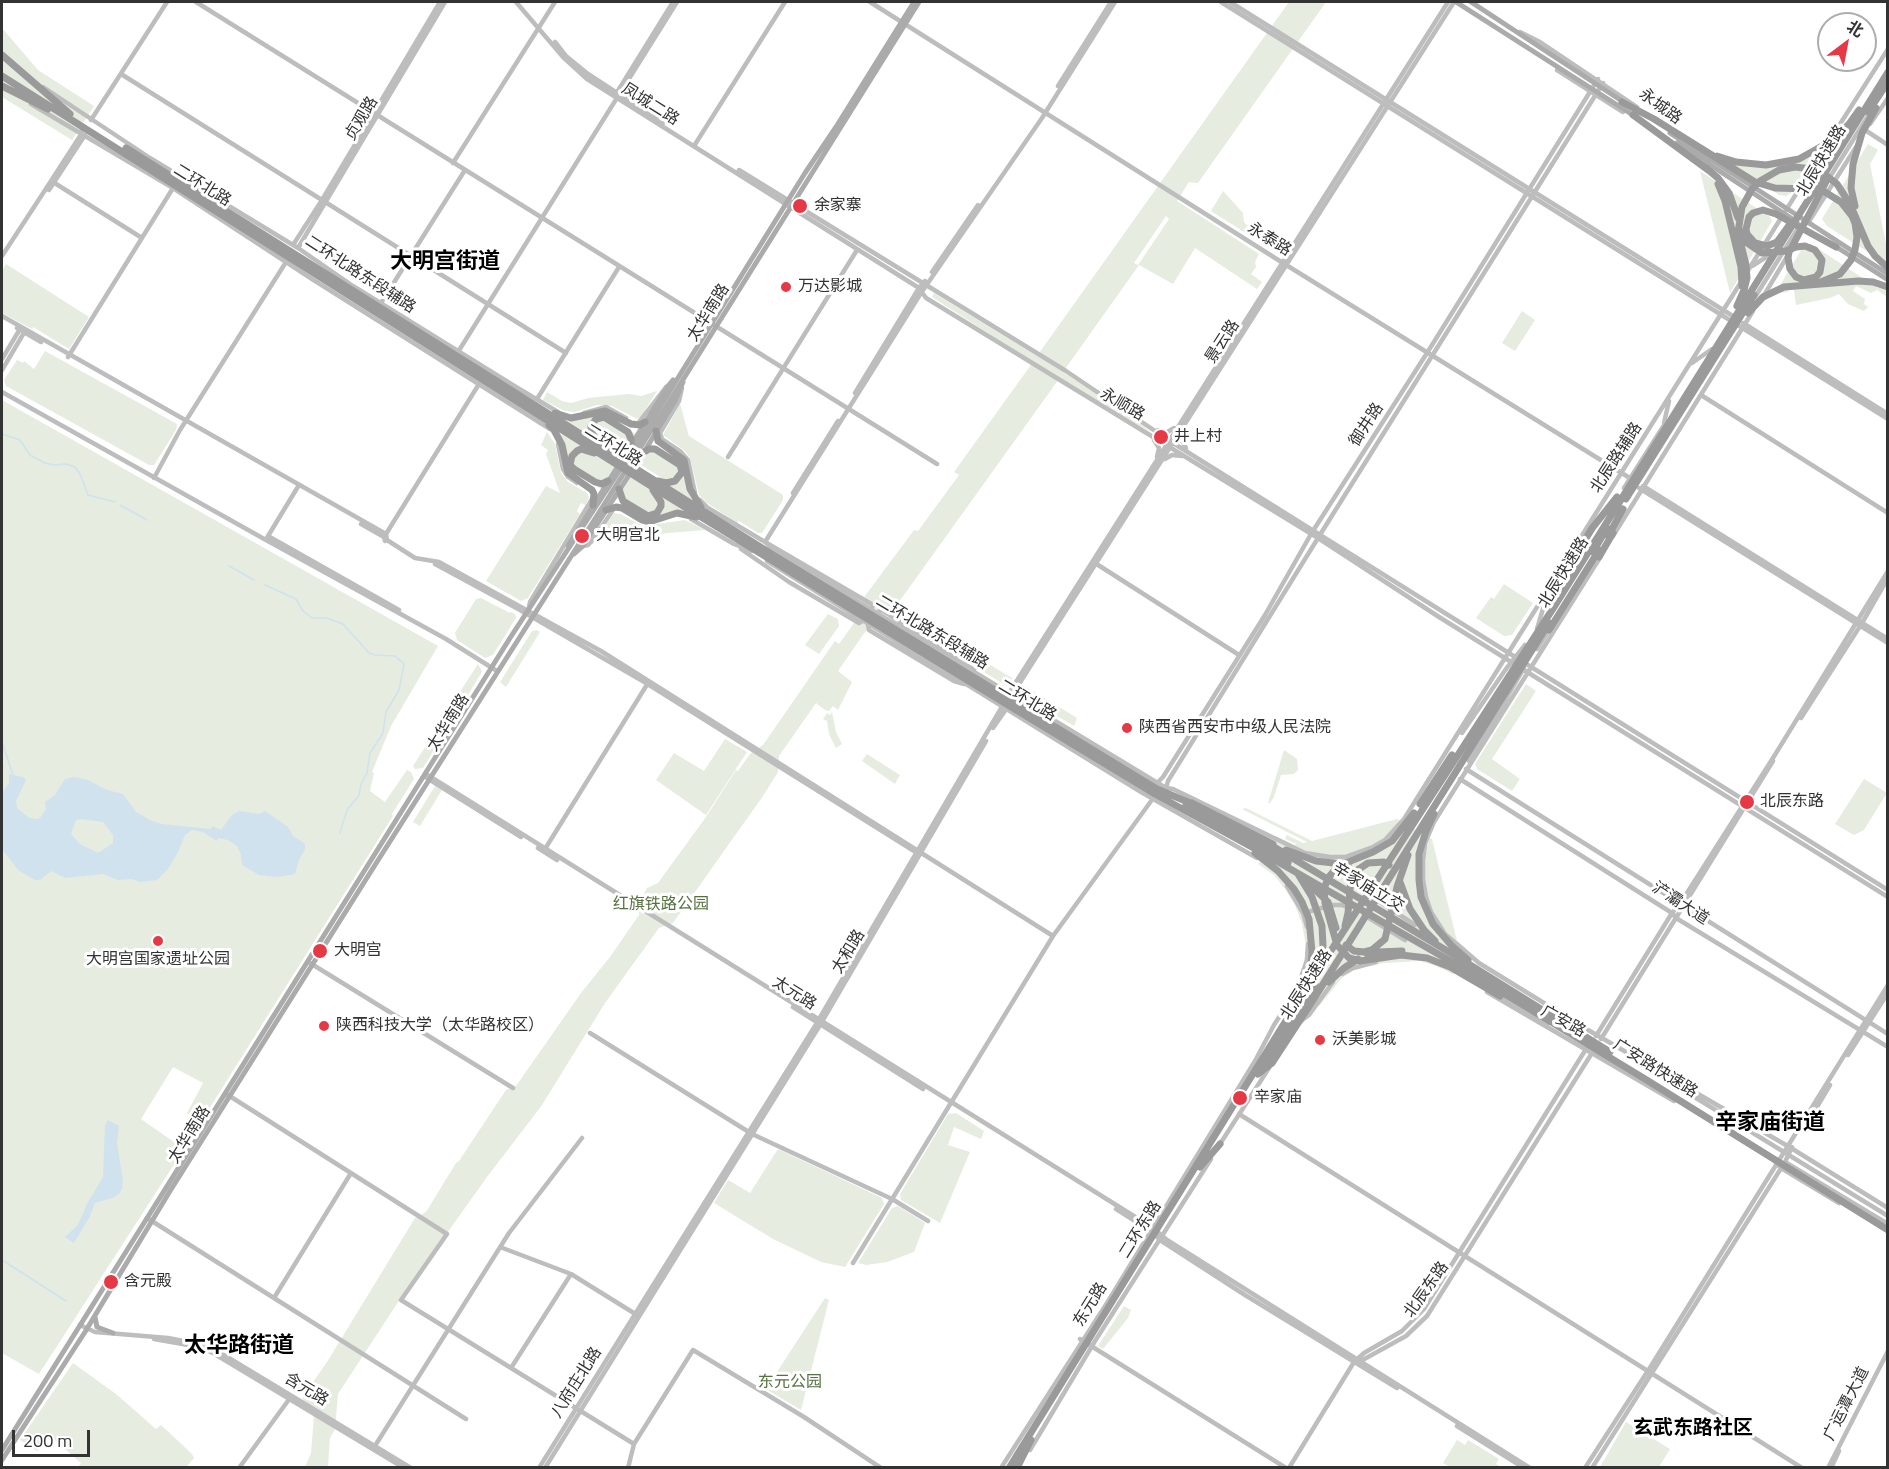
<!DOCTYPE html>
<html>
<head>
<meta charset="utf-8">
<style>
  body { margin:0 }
  #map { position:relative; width:1889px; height:1469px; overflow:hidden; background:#fff; font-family:"Titillium Web","Noto Sans SC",sans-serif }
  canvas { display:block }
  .frame { position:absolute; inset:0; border:3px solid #333; pointer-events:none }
  .north { position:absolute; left:1817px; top:12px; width:60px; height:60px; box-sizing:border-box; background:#fff; border:2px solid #adadad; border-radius:50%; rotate:32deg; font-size:16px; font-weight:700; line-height:24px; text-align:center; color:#333 }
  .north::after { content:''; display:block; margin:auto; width:21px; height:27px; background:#e63946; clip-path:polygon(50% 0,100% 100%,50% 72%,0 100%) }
  .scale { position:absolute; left:12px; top:1430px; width:78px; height:27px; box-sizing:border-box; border:3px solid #333; border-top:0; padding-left:8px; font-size:18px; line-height:21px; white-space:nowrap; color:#333; -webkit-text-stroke:4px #fff; paint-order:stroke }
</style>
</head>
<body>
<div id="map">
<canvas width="1889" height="1469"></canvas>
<div class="frame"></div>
<div class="north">北</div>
<div class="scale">200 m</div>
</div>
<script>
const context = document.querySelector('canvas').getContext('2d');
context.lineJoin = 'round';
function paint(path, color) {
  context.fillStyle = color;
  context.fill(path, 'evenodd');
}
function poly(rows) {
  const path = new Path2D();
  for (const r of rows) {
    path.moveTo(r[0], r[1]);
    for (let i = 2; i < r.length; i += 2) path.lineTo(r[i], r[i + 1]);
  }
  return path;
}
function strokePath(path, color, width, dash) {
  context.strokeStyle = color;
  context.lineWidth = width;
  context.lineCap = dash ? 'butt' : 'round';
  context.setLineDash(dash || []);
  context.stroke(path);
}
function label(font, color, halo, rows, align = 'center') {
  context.font = font + ' "Titillium Web","Noto Sans SC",sans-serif';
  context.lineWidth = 6;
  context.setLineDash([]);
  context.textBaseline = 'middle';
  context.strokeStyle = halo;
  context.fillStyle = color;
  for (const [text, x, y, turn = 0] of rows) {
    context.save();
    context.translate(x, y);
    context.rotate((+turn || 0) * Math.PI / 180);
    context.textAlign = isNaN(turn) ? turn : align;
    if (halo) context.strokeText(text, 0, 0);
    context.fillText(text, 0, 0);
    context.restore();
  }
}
paint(poly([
  [1289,2,1326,2,1198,183,1189,182,1177,201,1259,254,1255,262,1256,267,1251,274,1262,282,1257,289,1195,248,1173,284,1139,265,1063,372,1114,404,1153,433,1110,410,1059,379,891,613,865,632,838,671,852,682,838,710,833,706,829,711,825,710,816,703,779,756,778,772,763,796,673,923,659,928,605,1003,542,1105,487,1177,400,1299,338,1394,335,1429,330,1438,328,1467,305,1467,311,1453,314,1416,302,1398,327,1362,415,1218,426,1212,456,1163,459,1161,506,1090,516,1086,581,993,610,957,639,915,639,903,647,888,658,883,706,817,736,770,738,771,750,754,763,745,835,641,839,644,854,623,865,596,914,530,918,531,959,475,954,472,1033,362,932,297,934,293,1037,356],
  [1166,216,1169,219,1138,265,1134,263],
  [2,28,38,70,94,106,72,140,2,97],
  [1868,144,1878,150,1870,164,1887,249,1887,264,1827,226,1822,219],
  [1817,152,1791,193,1786,196,1779,195,1734,165,1762,166],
  [1700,171,1770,217,1772,221,1730,293],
  [1223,191,1243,213,1244,222,1252,231,1252,237,1211,211],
  [1811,244,1878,288,1881,283,1887,287,1887,297,1877,290,1871,293,1856,286,1853,291,1865,299,1864,304,1868,307,1864,311,1848,304,1839,294,1830,298,1796,305,1794,290,1789,289,1788,292,1780,293,1779,287,1803,247,1805,245],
  [6,264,89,317,69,349,33,327,32,329,2,313,2,271],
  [1522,311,1535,320,1515,351,1502,343],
  [45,351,177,424,176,430,154,465,149,465,6,386,4,380,17,360,23,363,24,361,34,369],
  [657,391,641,417,637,419,612,406,597,405,575,412,565,411,543,400,547,392,562,401,571,403,588,398,629,394,641,396],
  [2,400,438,646,391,726,372,772,374,773,370,791,385,802,407,770,411,772,414,779,392,814,393,816,187,1144,181,1139,191,1124,191,1118,187,1113,203,1083,173,1067,141,1119,184,1149,39,1374,2,1353],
  [680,404,689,436,783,495,783,500,762,533,758,533,739,521,737,523,707,503,699,495,690,458,685,451,663,435],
  [601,413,618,419,616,422,669,455,672,453,677,456,696,504,666,486,665,480,595,436,591,439,563,419],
  [557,429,689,513,654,519,635,510,582,477,580,480,571,474],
  [547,432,555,444,561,473,568,482,587,493,589,498,585,505,581,503,577,511,580,514,528,598,521,601,486,581,546,486,560,493,546,454,548,450,541,445],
  [614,513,620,514,643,526,685,520,705,530,596,539],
  [1504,584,1533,603,1512,635,1504,636,1476,618,1491,597,1494,599],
  [481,598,510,613,511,612,515,614,516,618,493,655,485,658,457,640,455,633,476,599],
  [828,614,838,619,839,626,819,654,805,645],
  [537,630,540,632,506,687,500,682,532,631],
  [949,640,1012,678,1007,686,944,648],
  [478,664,482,672,456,714,445,715],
  [1526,684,1536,691,1492,759,1520,779,1512,791,1477,769,1475,764],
  [1025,686,1077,718,1074,726,1020,694],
  [832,712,836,732,842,744,836,748,829,734,827,721,823,719,827,713,830,715],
  [443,719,447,729,423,768,415,769,413,766],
  [725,739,747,752,706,815,656,780,674,753,704,771],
  [1284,750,1297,759,1298,770,1294,774,1281,775,1274,797,1270,803,1268,803],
  [867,754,900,775,895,784,862,761],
  [1864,779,1887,793,1864,830,1854,835,1835,824],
  [435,786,442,790,420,826,413,822],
  [1246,808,1312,841,1397,819,1432,839,1457,941,1466,948,1453,974,1436,966,1420,961,1384,963,1365,967,1352,971,1342,978,1319,1006,1292,988,1304,965,1306,946,1302,924,1295,905,1285,889,1274,875,1258,864,1276,836,1294,845,1297,844,1285,839,1287,835,1303,843,1307,842,1242,809],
  [956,1113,984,1131,981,1139,954,1127,948,1145,970,1152,940,1223,901,1200,900,1194,948,1114],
  [778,1149,882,1198,884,1204,845,1267,821,1262,773,1239,714,1203,728,1180,750,1193],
  [898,1206,925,1223,914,1252,887,1262,866,1265,858,1263,892,1208],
  [825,1298,829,1300,801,1410,766,1389],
  [1124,1306,1131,1310,1128,1318,1103,1349,1098,1346],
  [73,1363,116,1394,156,1429,161,1425,192,1454,194,1458,186,1467,78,1467,81,1463,48,1434,37,1451,20,1440],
  [1626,1422,1670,1449,1659,1467,1600,1467],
  [1457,1440,1465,1445,1468,1440,1499,1459,1496,1464,1501,1467,1450,1467,1443,1463]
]), '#e6ecdf');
paint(poly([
  [9,774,23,777,26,780,16,801,17,808,29,818,37,819,41,817,46,809,45,802,55,795,65,779,74,777,88,780,107,790,123,794,136,812,152,821,162,824,211,829,212,826,221,830,232,815,239,811,259,814,265,811,288,827,293,836,305,844,305,849,299,860,295,874,277,877,259,875,242,865,241,855,237,846,228,840,218,838,217,841,203,832,192,830,185,835,178,852,168,869,157,880,140,882,132,879,118,880,103,874,65,878,51,871,40,880,35,880,18,870,2,849,2,793,9,783],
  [80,819,103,822,113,835,113,843,98,853,80,844,71,834,76,820],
  [108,1120,119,1126,117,1143,123,1181,122,1189,119,1194,112,1198,95,1203,89,1218,74,1243,65,1237,78,1225,87,1204,103,1177,105,1126]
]), '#cfe2ee');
strokePath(poly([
  [2,434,20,440,30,455,45,463,54,465,66,464,75,467,80,474,88,495,115,502],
  [120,505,147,520],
  [229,566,254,580],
  [265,585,296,599,303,611,312,618,326,618,343,624,369,653,375,655,395,656,404,664,399,690,386,712,383,733,370,753,367,773,361,784,359,795,347,810,340,833],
  [2,742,13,775],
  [2,1260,66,1301]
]), '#cfe2ee', 1.5);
strokePath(poly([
  [196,2,937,464],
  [516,2,563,57,587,79,919,288,926,298,1318,538,1439,617,1888,897],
  [870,2,1283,263,1633,480],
  [1221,2,1888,419],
  [1230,2,1736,318],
  [1520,32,1540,42,1637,107],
  [555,42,566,56,588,74,663,123],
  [1557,70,1623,112],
  [121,74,566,353],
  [1058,86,1111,2],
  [43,87,150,158,298,248,353,286,516,387,558,412],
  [616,94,673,2],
  [31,104,173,188,312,279,550,429],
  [91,120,167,2],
  [1870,124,1888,98],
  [1862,128,1888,145],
  [1833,135,1888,49],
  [694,146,785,2],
  [453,163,555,2],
  [1826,169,1829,145],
  [739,170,1066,371,1173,443,1888,890],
  [1828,180,1868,116],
  [53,182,142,238],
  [49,190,85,135],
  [1808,223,1856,147],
  [293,245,322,200,440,2],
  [298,248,445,2],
  [2,256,51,181,82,133,81,131],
  [1752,266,1773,253],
  [932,272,978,205],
  [1747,272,1827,145],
  [1755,297,1800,225],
  [1763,297,1788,255],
  [381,303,465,170],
  [2,316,386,534,387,540,415,558,439,562,601,651,1053,936],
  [1743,323,1888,414],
  [17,328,41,342],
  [458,352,677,2],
  [68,357,173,188],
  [2,359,20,329],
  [1692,363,1712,349],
  [2,370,25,331],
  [682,388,679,401,660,433,662,439,680,451,688,460,695,493],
  [2,392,266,540],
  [855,393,919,288,925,281],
  [1701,395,1888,513],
  [537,399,619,267],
  [584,413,606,407,626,418],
  [639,422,666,387],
  [1664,423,1669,401],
  [1158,430,1166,433,1174,428],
  [1183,431,1182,441,1186,448],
  [1154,440,1159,448,1157,457],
  [558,444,563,469,568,477,577,483],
  [728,457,857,250],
  [1165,459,1172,455,1182,456],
  [154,478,180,430,286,262],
  [1643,486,1888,639],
  [1624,488,1666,422],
  [1639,488,1888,643],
  [793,493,838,421],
  [700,500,708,508,765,542,774,551,1166,788,1173,789,1305,853,1330,857,1345,857,1373,847,1385,840,1404,819,1741,282],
  [691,519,734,544,752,551],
  [361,524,384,537,385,541],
  [386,534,479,384],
  [268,536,266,540,446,639,497,671],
  [268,536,399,610],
  [268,536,299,485],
  [1613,536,1753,311],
  [583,546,588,545,591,542,613,510],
  [741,549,789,582,859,623,864,620],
  [767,561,1141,792,1257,858],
  [1095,563,1239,655],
  [435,564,520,610,646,683,914,851],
  [529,607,530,602,592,499],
  [871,611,873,605,765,542,921,293,1042,118,1115,2],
  [876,613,882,610,974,670],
  [868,625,869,630,954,681,964,684],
  [1537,629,1545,602,1553,590],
  [1537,649,1550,628],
  [1009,693,1448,2],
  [1012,695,1454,2],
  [1801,718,1862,623,1888,578],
  [993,728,1007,708],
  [1462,733,1506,669,1525,645],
  [1469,761,1524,668],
  [1466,769,1888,1034],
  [426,774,1153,1228,1167,1240,1530,1468],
  [427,778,521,837],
  [1460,779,1672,913,1676,918,1888,1047],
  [1157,783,1163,777,1265,615,1311,534,1427,353,1598,79],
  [1166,788,1168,781,1318,538,1603,83],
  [538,848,557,860],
  [545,849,648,683],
  [1348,862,1362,890,1415,925],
  [1287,886,1303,913,1307,927],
  [1304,913,1332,905,1342,905,1348,907],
  [1364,915,1405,940],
  [310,963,513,1088],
  [1342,974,1353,968,1376,962],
  [1487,992,1674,1101],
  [1498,995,1547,1025],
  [793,1007,923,1089],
  [1565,1016,1479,963,1445,934,1431,912,1426,897,1423,879,1423,861,1425,843,1434,822,1601,556],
  [1301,1021,1309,1015,1333,982],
  [1583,1027,1791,1148,1888,1208],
  [590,1033,752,1134,892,1199,928,1221],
  [1596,1036,1672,913,1680,904,1773,758,1888,571],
  [1601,1039,1773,761],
  [1848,1055,1888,993],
  [1675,1085,1888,1216],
  [228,1095,447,1234,401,1300,634,1444],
  [1239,1114,1802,1468],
  [1808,1122,1830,1085],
  [1220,1144,1269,1068],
  [1785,1162,1888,1224],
  [1776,1163,1781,1168,1839,1203],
  [1116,1209,1151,1231,1160,1240,1245,1295,1397,1388],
  [147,1218,466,1419],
  [500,1247,571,1274,637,1315],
  [853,1263,1053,936,1154,797],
  [274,1298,351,1173],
  [80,1325,95,1332,168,1338,194,1343,214,1349,411,1468],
  [154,1339,194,1346,213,1353,404,1468],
  [1080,1339,1286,1468],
  [1359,1362,1406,1336,1427,1316,1592,1053],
  [511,1368,571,1274],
  [1457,1426,1524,1468],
  [373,1449,509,1233,582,1138],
  [1030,1450,1095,1341,1211,1159],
  [239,1468,290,1398],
  [539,1468,815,1026,1003,705],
  [545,1468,820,1025,986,741],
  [628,1468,634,1444,693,1350,804,1417,881,1468],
  [1001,1468,1107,1303,1255,1061,1274,1025,1297,989,1307,960,1308,944],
  [1289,1468,1354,1362,1364,1353,1402,1331,1424,1309,1586,1049],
  [1585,1468,1651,1366,1888,985],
  [1592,1468,1785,1162,1792,1147],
  [1828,1468,1888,1351],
  [1831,1468,1839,1451]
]), '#bdbdbd', 4.5);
strokePath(poly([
  [1456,2,1636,117],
  [1471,2,1625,103],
  [1670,133,1888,274],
  [1677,143,1797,222],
  [1835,246,1888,280],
  [568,546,668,386,673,380],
  [574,554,583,546,644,452,675,401,683,382],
  [95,1317,97,1327,113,1333],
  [2,1450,510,638,642,436,805,173,836,127,914,2],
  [2,1460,85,1332,170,1191,375,865,659,418,919,2]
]), '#ababab', 5);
strokePath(poly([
  [2,55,70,114],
  [2,76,662,493,1008,705,1155,794,1259,851,1459,966,1645,1079,1888,1230],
  [2,86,48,109],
  [1622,102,1654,119,1755,182,1775,188,1811,189,1825,192,1841,202,1852,216,1855,223,1857,237,1855,250,1851,260,1840,274,1816,284],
  [1868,112,1888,82],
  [1633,115,1708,170],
  [126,148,773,555,1157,789,1195,805],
  [1717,156,1736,162,1766,165,1799,159,1831,141,1849,124,1859,110],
  [1706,168,1718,178,1729,193,1738,218],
  [1718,184,1725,201,1741,267,1742,286],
  [1855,206,1851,188,1853,164,1862,133,1876,108],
  [1790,224,1777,242,1767,246,1755,243,1747,234,1746,229,1749,217,1753,213,1763,210,1776,214,1836,247],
  [1741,232,1746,242,1762,253,1786,251,1796,247,1805,246,1815,250,1822,260,1820,272,1816,277,1804,280,1796,277,1790,269,1788,258,1789,252,1793,245,1827,180],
  [1737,306,1744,290,1747,278,1746,265,1738,232,1742,207,1752,189,1760,181,1779,170,1795,167,1812,169,1823,173,1837,184,1850,204,1868,246,1875,256,1888,268],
  [1748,313,1763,297,1784,287,1858,281,1873,282,1888,287],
  [555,413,571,418,605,411,631,424,640,425,645,422],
  [549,425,554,430,562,445,568,473,592,490,594,494,593,505],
  [656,431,658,441,684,460,690,489,701,507],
  [598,442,591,432,591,426,596,419,604,417,628,432,631,439,631,444],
  [644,452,649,449,655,449,680,465,682,472,675,481,666,483,658,481],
  [594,453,581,449,577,451,572,456,570,465,574,469,595,482,602,484,608,481],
  [619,489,623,501,648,516,657,513,661,506,661,502,653,490],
  [1626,499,1754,295],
  [606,510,616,507,622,508,642,520,649,522,677,513,696,517],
  [1608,536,1623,509],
  [1593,552,1607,528],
  [1599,557,1613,533],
  [1553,590,1593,527,1617,497],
  [1549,630,1599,550],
  [1192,803,1273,844],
  [1420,804,1452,755],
  [1186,805,1258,843,1288,863],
  [1414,813,1392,841,1373,852,1338,866,1328,878,1324,889,1325,903,1337,945,1349,958,1360,961,1401,955,1427,958,1450,967,1500,996],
  [1434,814,1426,831,1419,854,1419,880,1421,897,1433,924,1451,945,1468,960],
  [1269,844,1459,958,1610,1052],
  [1286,850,1316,861,1342,864],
  [1255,853,1278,871,1294,889,1302,902,1309,919,1312,952,1311,964,1300,995],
  [1298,874,1312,897,1322,926,1323,946,1320,967],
  [1400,882,1410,909,1424,930,1435,941],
  [1308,883,1328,902,1336,928],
  [1345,926,1348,913,1351,878,1356,871,1368,863,1384,862,1389,865],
  [1346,945,1354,951,1364,952,1372,950,1385,939,1397,887,1408,855],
  [1368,956,1378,952,1402,951],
  [1329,982,1344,968,1358,959],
  [1563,1017,1584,1029],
  [1262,1068,1304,1005,1315,984],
  [1258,1074,1272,1063,1315,997,1549,623],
  [1200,1167,1220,1144],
  [1009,1468,1295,1006,1554,607,1888,72],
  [1017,1468,1031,1440]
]), '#9a9a9a', 7);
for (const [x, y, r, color] of [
  [800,206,8,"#e63946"],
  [786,287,6,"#e63946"],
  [1161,437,8,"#e63946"],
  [582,536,8,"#e63946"],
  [1127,728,6,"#e63946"],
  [1747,802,8,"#e63946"],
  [158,941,6,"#e63946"],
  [320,951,8,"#e63946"],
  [324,1026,6,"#e63946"],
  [1320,1040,6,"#e63946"],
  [1240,1098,8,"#e63946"],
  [111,1282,8,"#e63946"]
]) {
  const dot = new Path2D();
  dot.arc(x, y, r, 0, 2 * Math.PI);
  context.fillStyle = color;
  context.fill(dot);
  strokePath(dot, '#fff', 2);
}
label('16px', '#333', '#fff', [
  ["凤城二路",650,105,32],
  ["永城路",1660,107,36],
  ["贞观路",362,119,-59],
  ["北辰快速路",1822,161,-59],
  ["二环北路",202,186,32],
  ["永泰路",1269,240,32],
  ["二环北路东段辅路",360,275,33],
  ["太华南路",709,313,-58],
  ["景云路",1223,342,-57],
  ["永顺路",1122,405,30],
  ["御井路",1367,425,-57],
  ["二环北路",613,446,32],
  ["北辰路辅路",1617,458,-57],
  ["北辰快速路",1564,573,-58],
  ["二环北路东段辅路",932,633,31],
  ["二环北路",1027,701,31],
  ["太华南路",449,723,-58],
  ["辛家庙立交",1368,888,31],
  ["浐灞大道",1680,904,33],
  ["太和路",849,952,-59],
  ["北辰快速路",1307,985,-57],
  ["太元路",794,994,32],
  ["广安路",1563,1022,29],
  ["广安路快速路",1655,1069,32],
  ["太华南路",190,1135,-58],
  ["二环东路",1141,1230,-58],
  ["北辰东路",1427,1290,-55],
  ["东元路",1091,1305,-58],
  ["八府庄北路",577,1383,-58],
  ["含元路",306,1390,31],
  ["广运潭大道",1847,1404,-63]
]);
label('16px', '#333', '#fff', [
  ["余家寨",814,206],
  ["万达影城",798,287],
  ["井上村",1174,437],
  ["大明宫北",596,536],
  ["陕西省西安市中级人民法院",1139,728],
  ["北辰东路",1760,802],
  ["大明宫",334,951],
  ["大明宫国家遗址公园",158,960,"center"],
  ["陕西科技大学（太华路校区）",336,1026],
  ["沃美影城",1332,1040],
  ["辛家庙",1254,1098],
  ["含元殿",124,1282]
], 'left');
label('16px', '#56703f', '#fff', [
  ["红旗铁路公园",661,905],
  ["东元公园",790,1383]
]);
label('bold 20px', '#000', '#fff', [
  ["玄武东路社区",1693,1429]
]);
label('bold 22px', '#000', '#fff', [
  ["大明宫街道",445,263],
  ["辛家庙街道",1770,1124],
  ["太华路街道",239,1347]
]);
</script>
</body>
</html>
